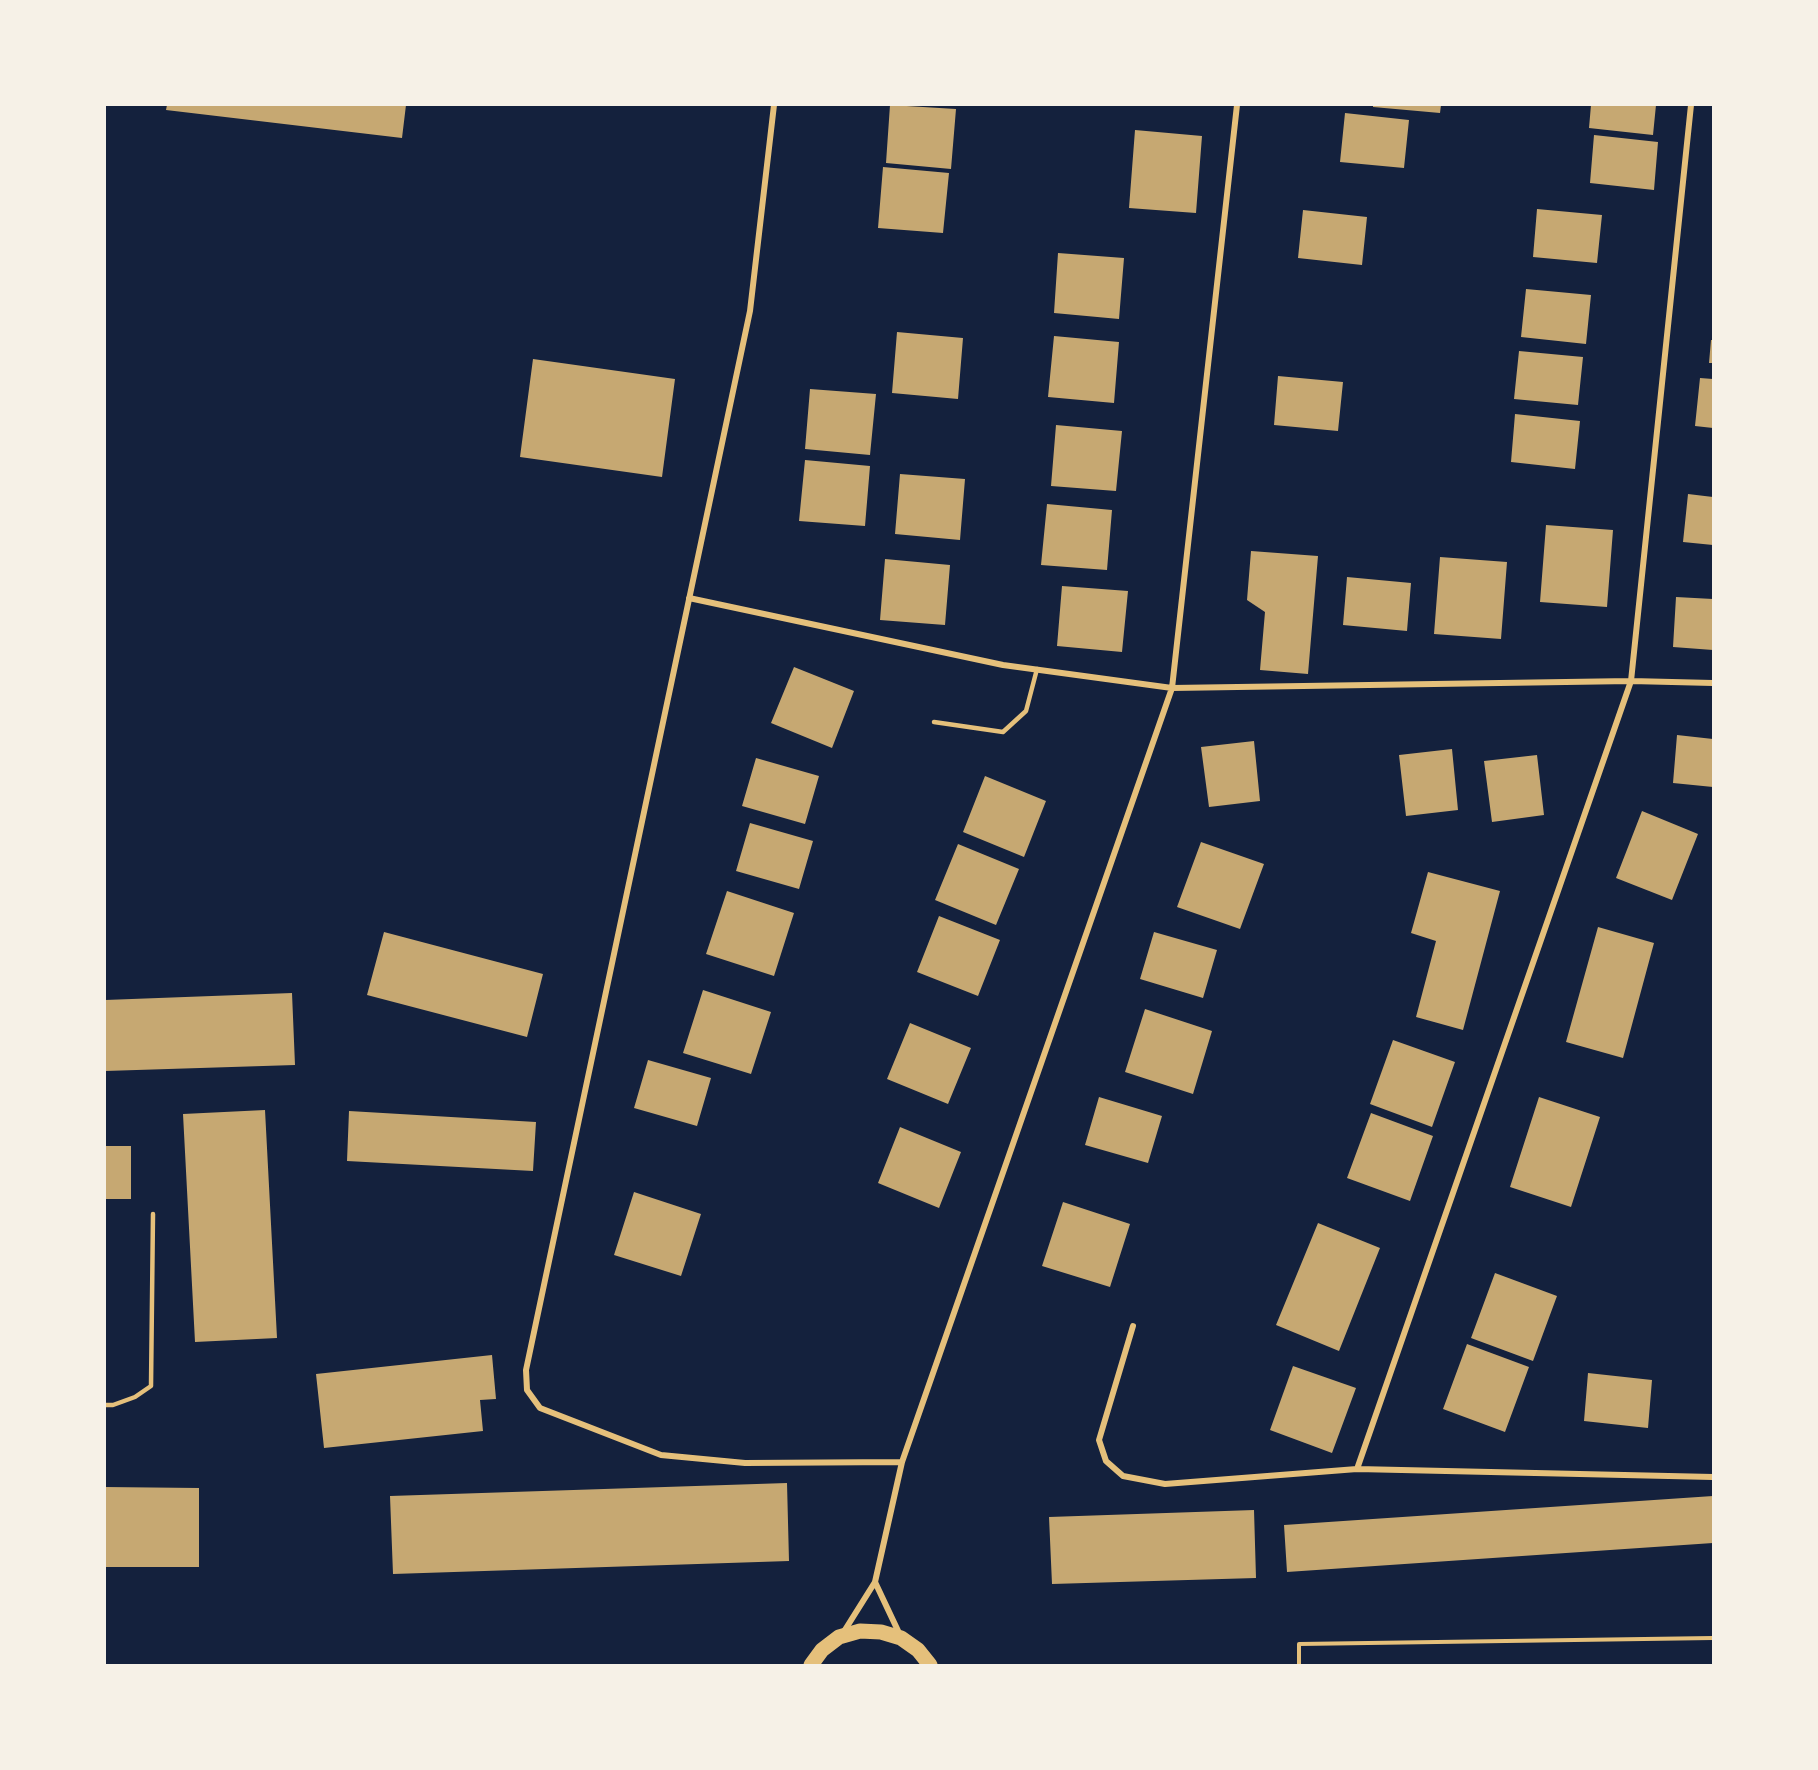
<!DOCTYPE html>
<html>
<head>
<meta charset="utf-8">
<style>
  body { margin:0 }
  #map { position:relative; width:1818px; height:1770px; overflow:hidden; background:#14213d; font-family:Montserrat,sans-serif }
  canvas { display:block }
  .frame { position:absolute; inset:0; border:106px solid #f6f1e7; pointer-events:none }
</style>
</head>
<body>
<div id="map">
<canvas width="1818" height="1770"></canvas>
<div class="frame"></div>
</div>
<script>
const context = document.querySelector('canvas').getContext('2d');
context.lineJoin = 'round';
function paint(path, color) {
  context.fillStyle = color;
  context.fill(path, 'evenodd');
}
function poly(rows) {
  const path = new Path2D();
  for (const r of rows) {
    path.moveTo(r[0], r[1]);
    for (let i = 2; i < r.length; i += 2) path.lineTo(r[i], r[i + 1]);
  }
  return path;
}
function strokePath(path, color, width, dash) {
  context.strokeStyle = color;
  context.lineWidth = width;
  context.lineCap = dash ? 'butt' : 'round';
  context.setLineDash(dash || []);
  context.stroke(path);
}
paint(poly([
  [167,105,406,105,402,138,166,110],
  [890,105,956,109,951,169,886,163],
  [1373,105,1441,105,1440,113,1373,107],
  [1591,105,1656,105,1653,135,1589,128],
  [1345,113,1409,120,1404,168,1340,162],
  [1135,130,1202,136,1196,213,1129,208],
  [1594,135,1658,142,1654,190,1590,183],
  [883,167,949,173,943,233,878,228],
  [1537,209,1602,215,1597,263,1533,257],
  [1303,210,1367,217,1362,265,1298,258],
  [1058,253,1124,258,1119,319,1054,313],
  [1526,289,1591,295,1586,344,1521,337],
  [897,332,963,338,958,399,892,393],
  [1054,336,1119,342,1114,403,1048,397],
  [1711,340,1713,340,1713,363,1709,363],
  [1519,351,1583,357,1578,405,1514,399],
  [533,359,675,379,662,477,520,457],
  [1278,376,1343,382,1338,431,1274,425],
  [1700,378,1713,379,1713,428,1695,426],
  [810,389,876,394,870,455,805,449],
  [1515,414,1580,421,1575,469,1511,462],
  [1056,425,1122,431,1116,491,1051,486],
  [805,460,870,466,865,526,799,521],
  [900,474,965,479,960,540,895,534],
  [1688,494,1713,497,1713,545,1683,542],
  [1047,504,1112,510,1107,570,1041,565],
  [1546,525,1613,530,1607,607,1540,602],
  [1251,551,1318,556,1308,674,1260,670,1265,612,1247,600],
  [1440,557,1507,562,1501,639,1434,634],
  [885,559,950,565,945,625,880,620],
  [1347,577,1411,583,1407,631,1343,625],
  [1062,586,1128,591,1122,652,1057,646],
  [1676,597,1713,599,1713,650,1673,647],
  [794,667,854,691,832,748,771,723],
  [1677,735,1713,739,1713,787,1673,783],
  [1254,741,1260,801,1209,807,1201,747],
  [1452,749,1458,810,1406,816,1399,755],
  [1537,755,1544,815,1492,822,1484,761],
  [756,758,819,776,805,824,742,806],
  [985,776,1046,801,1024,857,963,832],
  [1642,811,1698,834,1672,900,1616,878],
  [750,823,813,841,799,889,736,871],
  [1201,842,1264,864,1240,929,1177,907],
  [958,844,1019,869,996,925,935,900],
  [1428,872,1500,891,1463,1030,1416,1017,1436,941,1411,933],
  [727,891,794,913,774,976,706,954],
  [939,916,1000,940,978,996,917,972],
  [1598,927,1654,943,1623,1058,1566,1042],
  [384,932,543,974,527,1037,367,995],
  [1154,932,1217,950,1203,998,1140,979],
  [703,990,771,1012,751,1074,683,1053],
  [292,993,295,1065,105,1071,105,1000],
  [1145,1009,1212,1031,1193,1094,1125,1072],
  [910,1023,971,1048,948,1104,887,1079],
  [1393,1040,1455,1062,1432,1127,1370,1104],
  [648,1060,711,1078,697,1126,634,1108],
  [1099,1097,1162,1116,1148,1163,1085,1145],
  [1539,1097,1600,1117,1571,1207,1510,1187],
  [265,1110,277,1338,195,1342,183,1114],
  [349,1111,536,1122,533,1171,347,1161],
  [1371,1113,1433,1136,1410,1201,1347,1178],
  [900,1127,961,1152,939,1208,878,1183],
  [105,1146,131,1146,131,1199,105,1199],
  [634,1192,701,1214,681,1276,614,1255],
  [1063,1202,1130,1224,1110,1287,1042,1266],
  [1318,1223,1380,1248,1339,1351,1276,1325],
  [1495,1273,1557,1296,1533,1361,1471,1338],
  [1467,1344,1529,1367,1505,1432,1443,1409],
  [492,1355,496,1399,480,1400,483,1431,324,1448,316,1374],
  [1293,1366,1356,1388,1332,1453,1270,1430],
  [1588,1373,1652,1380,1648,1428,1584,1421],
  [787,1483,789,1561,393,1574,390,1496],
  [105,1487,199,1488,199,1567,105,1567],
  [1713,1496,1713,1543,1287,1572,1284,1525],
  [1254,1510,1256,1578,1052,1584,1049,1517]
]), '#c6a872');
strokePath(poly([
  [1299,1665,1299,1644,1713,1638]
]), '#e5c07b', 4);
strokePath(poly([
  [934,722,1003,732,1026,711,1037,669],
  [105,1405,113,1405,135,1397,151,1386,153,1214]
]), '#e5c07b', 4.5);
strokePath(poly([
  [774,105,750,311,526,1370,527,1390,540,1408,661,1455,745,1463,902,1462],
  [689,598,1003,665,1172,688,1631,681,1713,683],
  [1133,1326,1099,1440,1106,1461,1123,1476,1165,1484,1357,1469,1713,1477],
  [1357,1469,1631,681,1691,105],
  [875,1582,900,1635],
  [843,1633,875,1582,902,1462,1172,688,1237,105]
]), '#e5c07b', 6);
strokePath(poly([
  [811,1665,822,1650,839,1637,860,1631,881,1632,901,1638,918,1650,930,1665]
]), '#e5c07b', 15);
</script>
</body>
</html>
